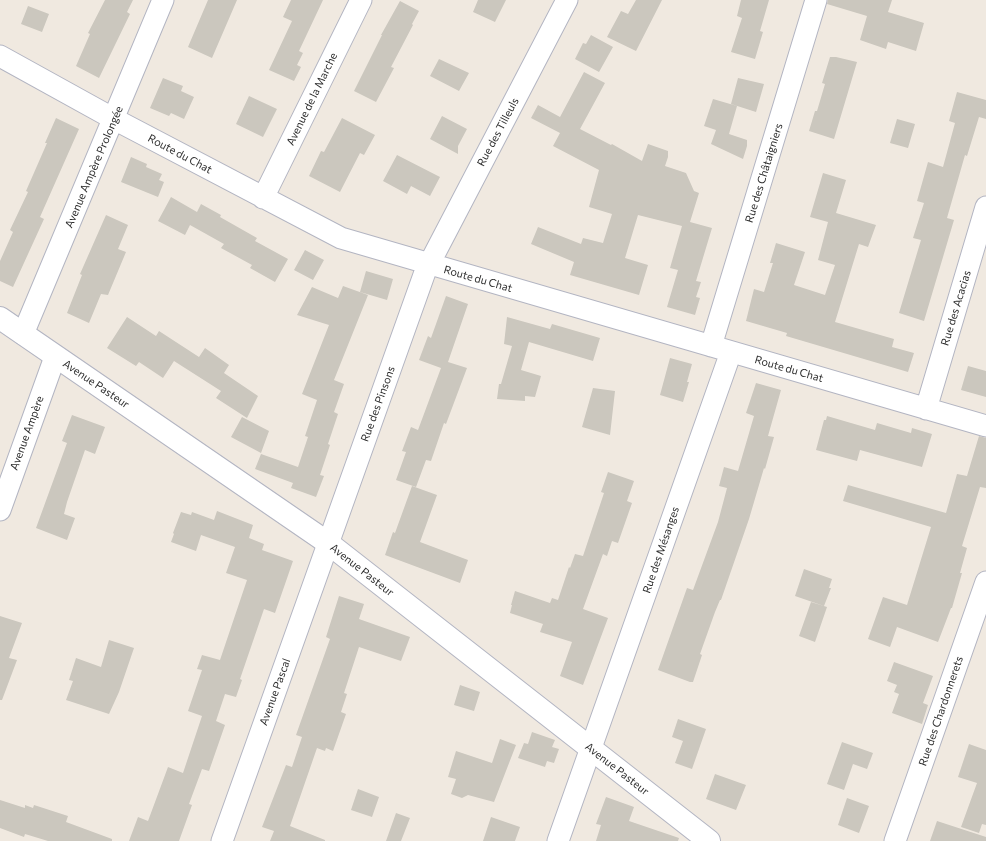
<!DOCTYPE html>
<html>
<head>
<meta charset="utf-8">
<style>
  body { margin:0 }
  canvas { display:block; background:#f0e9e0 }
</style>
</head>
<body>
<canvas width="986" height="841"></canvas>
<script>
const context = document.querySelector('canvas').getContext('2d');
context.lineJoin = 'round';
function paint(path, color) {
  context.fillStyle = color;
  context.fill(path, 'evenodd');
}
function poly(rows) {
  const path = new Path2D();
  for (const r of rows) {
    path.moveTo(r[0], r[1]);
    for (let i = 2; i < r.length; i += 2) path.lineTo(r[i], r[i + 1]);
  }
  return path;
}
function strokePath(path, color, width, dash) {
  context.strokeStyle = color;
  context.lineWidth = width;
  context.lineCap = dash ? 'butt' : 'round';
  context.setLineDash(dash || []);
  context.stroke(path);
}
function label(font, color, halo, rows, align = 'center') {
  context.font = font + ' Commissioner,sans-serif';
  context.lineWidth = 3;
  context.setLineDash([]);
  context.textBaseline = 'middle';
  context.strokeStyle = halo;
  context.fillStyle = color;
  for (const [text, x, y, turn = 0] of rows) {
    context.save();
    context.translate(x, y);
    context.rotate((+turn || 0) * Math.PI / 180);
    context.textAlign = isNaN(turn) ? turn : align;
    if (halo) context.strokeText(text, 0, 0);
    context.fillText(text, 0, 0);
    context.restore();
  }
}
paint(poly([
  [105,0,133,0,127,12,130,14,99,78,76,66,90,34,88,33],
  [208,0,237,0,212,58,188,47],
  [291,0,323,0,299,51,303,53,297,65,301,67,294,81,269,70,292,21,283,17],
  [478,0,506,0,495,22,473,12],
  [636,0,662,0,636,51,607,37,621,11,628,14],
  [741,0,769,0,760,31,763,32,755,59,731,52,742,18,737,16],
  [828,0,892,0,888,12,924,23,916,51,888,42,886,49,860,40,867,16,827,4],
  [400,1,419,11,412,24,413,25,391,67,394,68,376,102,354,91,382,35,381,35],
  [28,6,49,14,42,32,21,24],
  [591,35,613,47,599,72,575,59,583,43,586,44],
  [830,57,836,57,857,62,834,139,809,131,815,111,817,111,825,84,822,83],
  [439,59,469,73,459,91,430,76],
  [584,72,605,83,580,129,611,145,612,144,642,161,648,144,668,151,668,157,665,166,686,173,694,191,699,193,690,222,712,228,696,281,701,282,696,297,700,298,695,315,667,307,678,270,670,268,682,226,638,215,625,258,648,265,639,295,570,275,574,262,531,244,538,227,581,244,583,238,603,243,612,214,589,207,599,170,553,146,560,133,531,118,538,105,560,117],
  [163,78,183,86,181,91,194,97,184,119,171,113,169,116,150,108],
  [738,78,764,84,756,112,731,104],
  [957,92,986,100,986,119,979,117,967,156,965,155,947,218,954,220,924,321,899,313,921,240,913,238,924,203,917,201,928,162,943,167,955,123,949,121],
  [249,96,277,109,263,137,236,124],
  [713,99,737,106,729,134,747,140,747,146,743,159,711,144,716,130,704,126],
  [442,116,467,129,458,146,458,154,430,139],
  [56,118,79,129,40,217,44,219,13,287,0,281,0,261,13,232,10,230,28,192,26,191,47,143,45,143],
  [342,118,375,135,364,155,360,153,340,192,309,176,321,151,324,152],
  [897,119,915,124,908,148,890,143],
  [397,155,440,177,430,196,411,186,407,194,383,181],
  [131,157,147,164,146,167,162,174,159,180,164,182,158,197,121,182],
  [823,173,846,180,836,213,876,225,868,247,859,244,835,322,894,339,892,347,914,353,908,372,786,336,787,333,746,321,754,289,764,292,773,263,770,263,776,243,805,252,794,285,825,295,835,265,818,260,828,222,810,217],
  [171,197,197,212,201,204,221,215,220,217,257,238,255,241,288,259,275,282,250,268,252,265,221,248,224,244,190,225,185,235,158,221],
  [106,215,128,225,118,249,126,252,108,295,101,294,89,323,67,313,82,275,80,274],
  [305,250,324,260,313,280,294,270],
  [366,271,393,279,387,300,360,292],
  [343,286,368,295,334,380,344,384,334,412,338,414,328,444,330,445,320,475,324,476,316,497,291,488,293,483,255,469,261,454,298,467,308,437,305,436,317,400,302,394,329,325,297,315,312,287,338,298],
  [446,296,468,304,448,362,467,368,446,424,444,423,431,461,426,460,416,487,396,480,406,452,402,451,411,427,418,430,441,368,419,360,428,336,431,338],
  [127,317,156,336,159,331,199,357,205,348,229,365,224,373,258,396,247,418,216,398,221,391,174,361,163,378,139,362,136,366,107,348],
  [507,317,550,329,552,324,600,338,593,361,529,342,521,370,541,376,535,397,525,396,525,401,497,399,499,384,501,384,512,346,504,344],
  [670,358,692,364,687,382,689,382,683,402,660,395],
  [968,366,986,371,986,397,961,390],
  [756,383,781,390,768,436,774,437,765,469,764,468,749,519,721,600,720,600,715,612,700,654,702,655,693,682,690,682,658,670,687,588,693,590,718,522,727,488,719,486,724,467,738,471,754,416,746,413],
  [593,388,615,391,610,435,582,427],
  [72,415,105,427,95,454,85,450,67,502,64,514,75,518,67,540,36,528,67,443,62,441],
  [827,416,875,430,877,423,911,433,912,428,932,434,922,467,860,450,857,461,816,450,824,420,826,420],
  [242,417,269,431,261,453,231,437],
  [979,436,986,438,986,488,980,487,962,546,967,548,960,573,962,573,952,608,951,608,938,642,897,627,890,647,868,639,883,597,907,605,931,527,843,501,848,485,946,513,957,474,967,476],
  [608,472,634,481,627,501,632,503,618,543,612,541,607,556,603,554,583,609,608,618,583,685,560,676,572,642,540,632,543,624,510,613,512,605,511,605,515,591,550,603,552,598,558,600,569,567,570,568,575,554,583,556,604,493,601,492],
  [412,486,437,495,420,542,468,560,460,583,385,555,393,532,395,533],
  [217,511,253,525,249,538,264,544,262,550,293,561,275,613,264,609,240,679,242,680,236,697,225,694,216,721,225,725,209,771,202,769,189,804,192,805,179,841,129,841,138,817,148,821,168,767,183,773,202,716,188,711,202,670,197,669,202,655,220,660,247,580,226,573,235,547,201,535,196,551,171,542,174,534,173,533,181,512,191,515,192,512,214,520],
  [804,569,832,579,829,588,831,588,824,606,795,596],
  [339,596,364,604,359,619,410,637,401,661,359,647,344,693,347,694,341,712,346,714,333,751,326,748,325,751,317,748,290,826,325,840,325,841,270,841,274,831,262,827,286,765,292,767,302,737,296,735,330,639,326,637],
  [811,602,827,607,815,642,799,636],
  [0,616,22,623,9,658,17,660,2,700,0,700],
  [109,640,134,648,119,692,109,714,66,700,73,681,69,680,76,658,101,667],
  [894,662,933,676,923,703,928,705,922,724,892,713,899,694,894,692,897,685,887,681],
  [460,685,480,692,474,711,454,705],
  [678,719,706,729,692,769,675,763,683,741,672,737],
  [532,732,555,740,552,747,559,749,554,763,547,761,545,767,518,758,524,743,528,744],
  [500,739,516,745,494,802,468,795,462,798,451,794,456,779,448,777,456,751,492,763],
  [842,742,873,753,867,769,853,764,844,790,827,784],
  [969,744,986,750,986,825,982,824,979,833,961,827,977,783,958,777],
  [715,774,746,785,736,810,706,799],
  [358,789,379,797,372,817,351,810],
  [606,797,634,807,629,821,679,838,678,841,596,841,601,825,596,824],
  [847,798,869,806,859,833,838,825],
  [0,800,25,808,25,805,33,808,34,805,68,816,66,822,112,839,112,841,48,841,25,834,24,837,0,828],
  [396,813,410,818,401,841,386,841],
  [491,817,520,827,515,841,483,841],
  [937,821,986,837,986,841,930,841]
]), '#cbc7be');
const street = poly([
  [0,56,114,119,341,238,986,426],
  [263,198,361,0],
  [23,334,163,0],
  [711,346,816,0],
  [926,409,986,207],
  [0,510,55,357],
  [222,841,425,272,567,0],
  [558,841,731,352],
  [895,841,986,582]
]);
const secondary = poly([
  [0,318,328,543,709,841]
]);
strokePath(street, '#b3b5c2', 23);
strokePath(secondary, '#b3b5c2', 24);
strokePath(street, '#fff', 21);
strokePath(secondary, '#fff', 22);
label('11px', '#2e2e2e', '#fff', [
  ["Avenue de la Marche",312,99,-64],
  ["Rue des Tilleuls",498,132,-62],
  ["Route du Chat",180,154,28],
  ["Avenue Ampère Prolongée",94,167,-67],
  ["Rue des Châtaigniers",764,173,-73],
  ["Route du Chat",478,279,16],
  ["Rue des Acacias",956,308,-73],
  ["Route du Chat",789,369,16],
  ["Avenue Pasteur",96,384,34],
  ["Rue des Pinsons",378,404,-70],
  ["Avenue Ampère",27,433,-70],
  ["Rue des Mésanges",661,550,-71],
  ["Avenue Pasteur",362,570,38],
  ["Avenue Pascal",275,692,-70],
  ["Rue des Chardonnerets",941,711,-71],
  ["Avenue Pasteur",617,769,38]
]);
</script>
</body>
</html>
